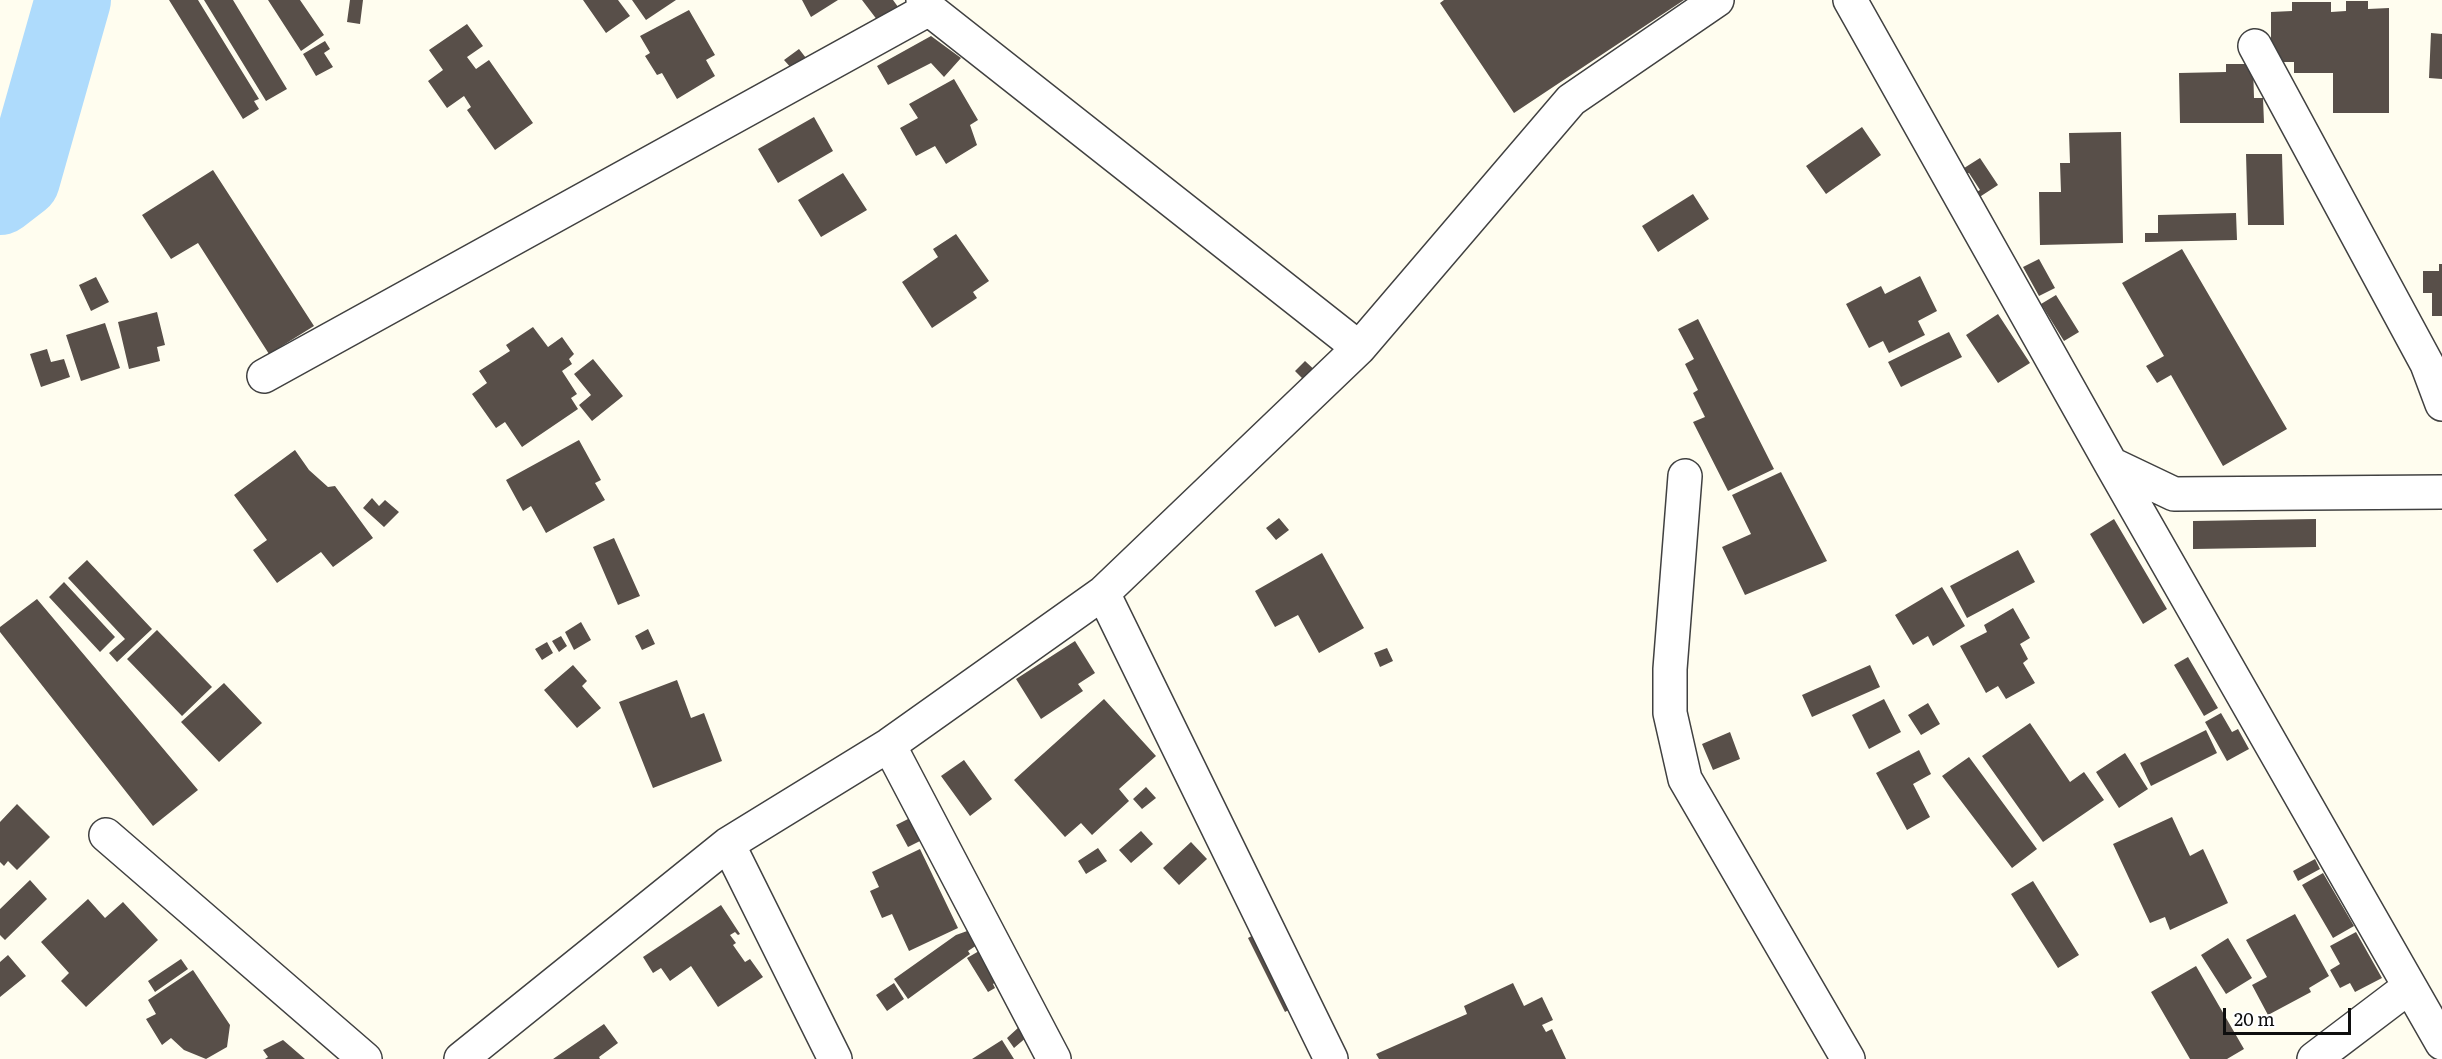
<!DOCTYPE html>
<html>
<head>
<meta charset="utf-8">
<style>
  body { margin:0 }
  #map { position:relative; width:2442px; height:1059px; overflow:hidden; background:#fffdef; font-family:Literata,serif }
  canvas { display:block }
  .scale { position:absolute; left:2223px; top:1008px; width:128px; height:27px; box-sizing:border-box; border:3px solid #0e0e0e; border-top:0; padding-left:8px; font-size:18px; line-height:21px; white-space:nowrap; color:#0e0e0e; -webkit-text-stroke:4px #fff; paint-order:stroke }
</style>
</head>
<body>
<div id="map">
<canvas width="2442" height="1059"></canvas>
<div class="scale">20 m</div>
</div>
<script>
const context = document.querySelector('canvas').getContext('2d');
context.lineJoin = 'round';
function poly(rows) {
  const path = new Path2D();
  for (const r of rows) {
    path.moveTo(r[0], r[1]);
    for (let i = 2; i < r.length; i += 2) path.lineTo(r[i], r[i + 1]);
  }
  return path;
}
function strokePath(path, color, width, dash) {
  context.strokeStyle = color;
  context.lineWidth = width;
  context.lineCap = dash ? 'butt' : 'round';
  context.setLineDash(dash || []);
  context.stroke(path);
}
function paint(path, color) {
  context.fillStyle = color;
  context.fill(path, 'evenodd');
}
strokePath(poly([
  [0,197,22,180,73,0]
]), '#aedbfc', 76);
paint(poly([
  [169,0,198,0,259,99,254,101,259,109,243,119],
  [204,0,233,0,287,89,266,101],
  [268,0,300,0,324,35,301,51],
  [350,0,363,0,360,24,347,22],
  [583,0,618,0,630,16,606,33],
  [632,0,676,0,646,20],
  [802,0,838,0,811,17],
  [862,0,893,0,901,11,881,25],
  [1444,0,1684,0,1514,113,1440,3],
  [2346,1,2368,1,2368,9,2389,8,2389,113,2333,113,2333,73,2294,73,2294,62,2271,62,2271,12,2292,11,2292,2,2331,2,2331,12,2346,11],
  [689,10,715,55,706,60,715,76,677,99,662,73,657,75,645,56,650,53,640,36],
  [467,24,483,46,467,57,476,69,489,60,533,123,495,150,467,110,471,107,464,96,447,108,428,81,443,70,429,50],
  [2431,33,2442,34,2442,79,2429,78],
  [931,36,961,58,944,77,931,63,888,85,877,66],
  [325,41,330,49,324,53,333,67,316,76,303,54],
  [799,49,806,58,793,70,784,60],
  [2226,64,2253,64,2254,98,2263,98,2264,123,2180,123,2179,73,2226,72],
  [954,79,978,120,970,125,977,145,946,164,935,146,916,156,900,128,918,118,909,104],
  [814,117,833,151,778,183,758,149],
  [1862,127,1881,155,1826,194,1806,166],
  [2121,132,2123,243,2040,245,2039,192,2061,192,2060,163,2070,163,2069,133],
  [2246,154,2282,154,2284,225,2248,225],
  [1980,158,1998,185,1978,198,1975,193,1980,190,1969,173,1964,175,1961,170],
  [213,170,314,326,269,354,198,243,171,259,142,215],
  [843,173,867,210,821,237,798,200],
  [1693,194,1709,219,1658,252,1642,226],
  [2236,213,2237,240,2145,242,2145,233,2158,233,2158,215],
  [956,234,989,281,973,292,977,298,932,328,902,282,938,257,933,249],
  [2182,249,2287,429,2223,466,2171,375,2157,383,2146,366,2164,356,2122,283],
  [2039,259,2055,288,2039,296,2023,267],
  [2439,264,2442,264,2442,316,2432,316,2432,293,2423,293,2423,271,2439,271],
  [1920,276,1937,311,1918,321,1925,335,1889,353,1883,341,1869,348,1846,304,1881,286,1885,294],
  [96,277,109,302,91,311,79,285],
  [2056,295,2079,332,2064,341,2041,304],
  [157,312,165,345,157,347,160,361,129,369,118,322],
  [1998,314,2030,363,1998,383,1966,335],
  [1698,319,1774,469,1728,491,1693,422,1705,417,1693,393,1698,390,1685,364,1694,359,1678,329],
  [105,323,120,368,81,381,66,335],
  [533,327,548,347,562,337,574,354,569,359,572,364,562,371,577,394,571,398,578,409,522,447,505,422,496,428,472,394,487,383,479,371,510,351,506,345],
  [1949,332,1962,357,1901,387,1888,362],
  [47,349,51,362,64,359,70,377,41,387,30,354],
  [593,359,623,396,592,421,579,405,591,395,574,374],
  [1305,361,1319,374,1309,385,1295,371],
  [579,440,601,480,595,483,605,500,546,533,531,506,523,511,506,480],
  [295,450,309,470,328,487,335,486,373,538,333,567,321,552,277,583,253,550,267,540,234,495],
  [1781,472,1827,561,1745,595,1722,547,1751,534,1732,495],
  [372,498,379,506,385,500,399,512,384,527,363,508],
  [1279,518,1289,530,1276,540,1266,528],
  [2114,519,2167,609,2143,624,2090,534],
  [2316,519,2316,547,2193,549,2193,521],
  [614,538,640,596,618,605,593,547],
  [2018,550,2035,582,1967,618,1950,586],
  [1322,553,1364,628,1319,653,1298,615,1275,627,1255,591],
  [87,560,152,629,117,662,109,653,125,639,68,578],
  [64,582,115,637,100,652,49,597],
  [1942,587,1965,626,1933,646,1928,636,1913,645,1895,615],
  [37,599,198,790,153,826,0,632,0,627],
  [2013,608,2030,638,2020,644,2028,659,2023,663,2035,683,2006,699,1998,686,1986,693,1960,646,1987,632,1984,625],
  [581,622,591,640,574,650,565,632],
  [648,629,655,644,642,650,635,636],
  [157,630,212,687,182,716,127,659],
  [561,636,567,646,559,652,552,641],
  [1075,641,1095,673,1078,684,1083,691,1041,719,1016,679],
  [547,642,553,653,542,660,535,649],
  [1387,648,1393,661,1380,667,1374,653],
  [2188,657,2218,708,2204,716,2174,665],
  [573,665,587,681,582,686,601,708,577,728,544,690],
  [1870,665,1880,687,1812,717,1802,695],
  [677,680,691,718,704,713,722,761,653,788,619,702],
  [224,683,262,723,219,762,181,722],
  [1104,699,1156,756,1119,789,1129,801,1092,835,1081,823,1065,837,1014,780],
  [1884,699,1901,732,1869,749,1852,715],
  [1928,703,1940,724,1921,735,1908,715],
  [2221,713,2232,732,2238,729,2249,749,2227,761,2205,722],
  [2030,723,2070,782,2084,772,2104,800,2043,842,1982,756],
  [2206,730,2217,753,2151,786,2140,763],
  [1730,732,1740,759,1713,770,1702,744],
  [1919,750,1931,774,1913,784,1930,817,1907,830,1876,773],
  [2125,753,2148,789,2119,808,2096,772],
  [1969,757,2037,849,2012,868,1942,776],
  [964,760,992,799,970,816,941,776],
  [1146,787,1156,798,1142,809,1133,799],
  [17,804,50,837,17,870,8,861,4,866,0,862,0,822],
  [2172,817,2190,856,2203,849,2228,903,2170,930,2165,917,2150,923,2113,844],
  [910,818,922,840,908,847,896,825],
  [1141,831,1153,844,1131,863,1119,850],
  [1191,842,1207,859,1179,885,1163,868],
  [1098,848,1107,861,1086,874,1078,861],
  [920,849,958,928,909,951,892,914,882,918,870,891,879,887,872,872],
  [2315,859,2320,869,2298,881,2293,871],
  [2323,873,2354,926,2333,938,2302,885],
  [30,880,47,899,5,940,0,935,0,909],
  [2033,881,2079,955,2058,968,2011,894],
  [88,899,105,918,123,902,158,940,86,1007,61,981,69,973,41,942],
  [721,905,740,934,738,935,735,932,730,935,736,943,733,945,745,962,750,959,763,977,718,1007,691,966,670,981,661,968,653,973,643,957],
  [2295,914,2329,976,2309,988,2311,992,2268,1015,2252,985,2267,977,2246,940],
  [970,930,977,945,968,951,970,954,908,999,894,979,956,935],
  [1263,930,1301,1003,1285,1012,1248,938],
  [2356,932,2382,978,2355,992,2350,983,2340,988,2330,970,2340,964,2330,946],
  [2228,938,2252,978,2226,994,2201,955],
  [979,951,997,981,993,984,995,988,988,992,967,958],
  [8,955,26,976,0,997,0,962],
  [181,959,188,969,155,992,148,981],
  [2196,966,2244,1049,2227,1059,2190,1059,2151,992],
  [193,970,230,1025,227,1047,206,1059,184,1050,171,1038,162,1045,146,1019,156,1014,148,1000],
  [894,983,904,999,887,1011,876,995],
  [1513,983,1524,1006,1542,997,1553,1020,1542,1025,1546,1032,1552,1029,1566,1059,1379,1059,1376,1054,1467,1014,1464,1006],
  [604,1024,618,1043,599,1057,600,1059,553,1059],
  [1019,1027,1028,1036,1014,1048,1007,1038],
  [283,1040,305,1059,265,1059,268,1057,263,1050],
  [1002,1040,1014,1059,972,1059]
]), '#584f49');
const street = poly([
  [923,0,929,9,1359,348],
  [1850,0,2111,464,2442,1043],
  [2255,46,2427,364,2442,404],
  [264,376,929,9],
  [2111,464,2174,494,2442,492],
  [1685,476,1670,669,1670,713,1685,779,1848,1059],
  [1103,593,1331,1059],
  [889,745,1054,1059],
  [106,835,365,1059],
  [728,844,835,1059],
  [461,1059,728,844,889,745,1103,593,1359,348,1571,100,1717,0],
  [2314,1059,2409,987]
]);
strokePath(street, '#414141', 36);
strokePath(street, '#fff', 33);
</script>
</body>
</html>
